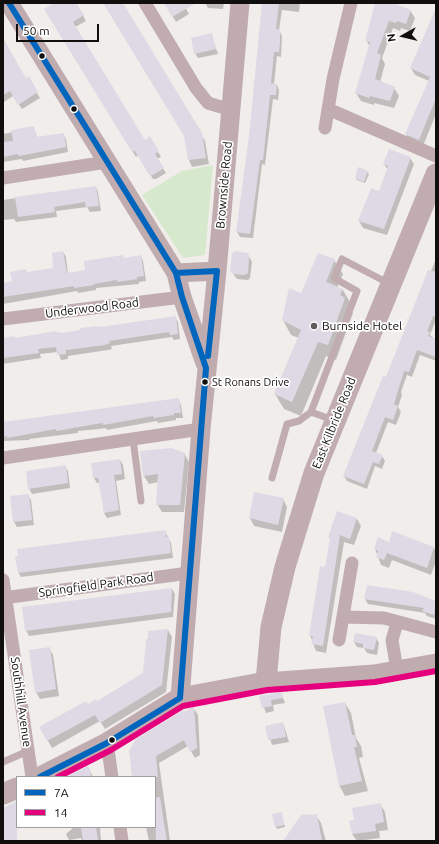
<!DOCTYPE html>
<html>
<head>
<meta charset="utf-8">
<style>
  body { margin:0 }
  #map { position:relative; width:439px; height:844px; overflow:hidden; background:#f1edeb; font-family:Ubuntu,sans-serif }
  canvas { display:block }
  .frame { position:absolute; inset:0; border:4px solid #110f0e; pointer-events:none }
  .legend { position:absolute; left:16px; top:776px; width:140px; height:52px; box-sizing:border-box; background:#fff; border:1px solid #a09f9f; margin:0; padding:5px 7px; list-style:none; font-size:12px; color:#110f0e }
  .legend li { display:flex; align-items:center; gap:8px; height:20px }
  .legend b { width:20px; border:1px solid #a09f9f }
  .north { position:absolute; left:383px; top:16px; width:40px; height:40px; -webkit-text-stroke:3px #fff; paint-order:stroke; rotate:262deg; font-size:11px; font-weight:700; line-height:16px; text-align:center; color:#110f0e }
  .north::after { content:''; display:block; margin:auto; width:14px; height:18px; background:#110f0e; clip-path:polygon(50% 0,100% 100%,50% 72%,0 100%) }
  .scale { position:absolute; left:16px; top:24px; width:83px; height:18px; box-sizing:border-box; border:2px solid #110f0e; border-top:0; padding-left:5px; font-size:12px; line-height:14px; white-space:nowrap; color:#110f0e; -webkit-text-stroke:3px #fff; paint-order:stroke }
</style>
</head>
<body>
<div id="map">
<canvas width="439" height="844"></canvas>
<div class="frame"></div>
<ul class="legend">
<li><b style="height:5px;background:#0065bd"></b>7A</li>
<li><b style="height:5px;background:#e5007d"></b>14</li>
</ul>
<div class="north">N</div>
<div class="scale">50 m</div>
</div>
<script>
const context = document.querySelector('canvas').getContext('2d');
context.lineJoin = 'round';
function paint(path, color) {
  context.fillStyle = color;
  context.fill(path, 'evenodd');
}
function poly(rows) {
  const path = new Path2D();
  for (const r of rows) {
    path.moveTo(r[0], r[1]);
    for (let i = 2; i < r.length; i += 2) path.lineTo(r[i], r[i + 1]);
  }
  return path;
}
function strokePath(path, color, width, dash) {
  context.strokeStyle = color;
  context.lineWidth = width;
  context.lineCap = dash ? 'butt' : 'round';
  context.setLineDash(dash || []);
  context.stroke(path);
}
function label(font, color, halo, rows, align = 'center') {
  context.font = font + ' Ubuntu,sans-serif';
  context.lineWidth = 3.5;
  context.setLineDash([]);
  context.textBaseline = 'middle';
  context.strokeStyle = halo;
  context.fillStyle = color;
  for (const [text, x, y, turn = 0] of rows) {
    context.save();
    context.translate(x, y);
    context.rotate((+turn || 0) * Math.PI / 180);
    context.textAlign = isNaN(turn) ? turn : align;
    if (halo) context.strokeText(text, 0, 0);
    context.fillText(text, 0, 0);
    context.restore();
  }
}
paint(poly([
  [213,165,205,255,183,258,142,195,182,171]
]), '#d7e9cc');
paint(poly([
  [56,3,76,3,86,21,75,27,144,141,150,138,161,157,157,159,166,173,156,179,153,179,138,155,136,157,46,9],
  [104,3,121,3,205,141,209,164,192,167,189,160,185,136],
  [165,3,183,3,189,14,176,22],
  [205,3,224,3,223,9,208,8],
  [263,3,300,3,299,12,282,10,279,30,282,36,281,57,277,56,274,85,277,85,279,90,278,100,273,99,265,165,262,164,253,238,240,237,237,232,250,136],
  [376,3,390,3,410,10,415,18,410,31,401,28,400,31,393,28,382,58,385,64,380,82,394,88,399,96,394,108,374,103,374,105,361,101,356,93,370,47,366,40],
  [436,26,436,114,423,146,410,141,406,134,429,81,415,75,411,68],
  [211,34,218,54,198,58,195,53],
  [3,40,26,79,28,78,40,98,22,109,13,96,4,102,3,100],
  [34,128,37,138,63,134,66,139,68,152,23,161,22,159,3,162,3,134],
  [410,158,414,164,387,235,363,228,359,221,380,192,388,170,384,164],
  [367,172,369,174,365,183,357,180,356,178],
  [96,187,98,192,101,211,90,212,87,207,56,211,57,217,16,222,14,219,3,220,3,200],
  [63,252,66,257,68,274,86,271,124,259,141,256,143,261,146,281,139,282,139,284,96,288,96,290,78,293,77,291,3,304,3,284,13,282,27,273,55,269],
  [247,253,252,262,250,278,248,280,237,279,231,271],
  [436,259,436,320,430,335,436,340,436,361,420,355,412,377,407,375,401,392,402,395,398,407,401,412,396,425,388,422,376,453,382,456,385,461,382,469,375,466,367,489,347,481,344,476],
  [334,260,343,274,337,288,343,290,351,304,349,308,353,313,336,360,326,356,301,416,284,409,275,394,299,338,291,335,283,320,302,294],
  [175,317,178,322,180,339,174,340,172,337,111,346,112,349,108,350,68,356,68,359,61,360,58,352,40,354,41,358,3,364,3,340,63,334],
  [178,399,181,405,183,418,176,418,176,420,158,423,157,421,107,430,106,428,99,429,78,431,78,433,29,439,30,440,3,441,3,423],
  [184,453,189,462,184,512,162,512,157,504,159,482,149,484,144,476],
  [120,460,123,465,125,479,116,481,121,515,107,518,104,513,100,483,97,483,94,478,92,464],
  [65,466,68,471,70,488,32,494,29,488],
  [255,493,283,499,287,507,282,532,254,526,250,518],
  [28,495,31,500,34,525,17,527,14,522],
  [357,519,361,526,354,545,344,542,326,653,316,651,310,635,326,568,331,540,329,537],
  [165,531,171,543,173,558,21,577,18,572],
  [389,543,434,548,436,552,436,561,431,575,392,560,389,568,381,565,375,549],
  [172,589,175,594,173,617,29,636,26,630],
  [413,593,436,602,436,619,427,616,425,613,368,604,365,599],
  [168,630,172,637,166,692,105,729,100,721,52,748,40,727,97,702,144,673,149,632],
  [376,638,379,643,377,655,367,653,364,648,357,647,354,642],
  [49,648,53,655,59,696,40,699,36,692],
  [281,693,285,703,273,705,274,711,266,713,260,696],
  [345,703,351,713,356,738,361,746,363,757,359,758,368,791,345,796,339,785],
  [194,709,198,715,200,755,195,758,188,746,159,763,170,841,149,841,146,827,155,827,155,777,133,777,184,713],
  [283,723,289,742,272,745,266,726],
  [89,769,93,777,69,777],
  [380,804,385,812,388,830,379,831,380,838,357,841,352,834,355,821],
  [281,813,285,827,277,829,276,827],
  [316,815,321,823,326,841,284,841,302,816],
  [74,827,100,827,101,841,82,841,81,838,69,840,66,834]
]), '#0003');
paint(poly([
  [54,3,76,3,84,15,73,22,145,140,150,136,159,151,155,154,164,168,153,175,149,175,135,151,132,152,44,9],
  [103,3,123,3,202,133,206,158,188,160,184,136],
  [164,3,196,3,172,17],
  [262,3,279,3,276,29,280,30,280,42,279,52,274,52,271,83,277,84,276,95,270,95,263,160,260,160,250,234,236,232,249,136],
  [375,3,393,3,411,10,406,24,397,21,396,23,389,21,377,53,381,55,375,79,395,87,390,101,370,96,369,98,355,93,370,42,365,41],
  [436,8,436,98,419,140,405,134,430,77,410,68],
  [212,33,216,49,194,54,191,38],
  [3,38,26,78,29,76,38,92,18,105,10,91,3,95],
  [34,126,36,137,64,133,66,147,19,156,18,154,3,157,3,142,13,141,11,130],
  [389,149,411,157,384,229,358,221,371,188,379,191,388,166,383,164],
  [358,167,368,171,364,182,355,178],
  [96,186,99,206,86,207,85,202,54,207,55,212,18,217,15,197],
  [63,251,67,273,85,270,84,261,123,255,124,258,141,255,144,276,137,277,137,279,117,282,117,280,94,284,94,285,74,288,74,286,3,297,3,283,12,281,10,272,26,269,27,272,53,268,52,253],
  [235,251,248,253,249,256,248,273,244,275,233,274,230,271,232,254],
  [318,253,335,259,326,282,343,289,340,295,345,298,328,345,318,342,292,402,274,394,301,330,282,320,289,288,301,293],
  [428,270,436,272,436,317,433,316,427,331,430,332,428,336,436,339,436,357,417,350,409,372,404,371,394,404,398,406,393,420,385,417,372,451,383,455,379,464,373,462,364,484,343,476,383,376,386,377],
  [176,316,178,334,170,335,169,332,109,341,110,343,105,345,66,350,66,354,57,355,56,347,38,349,39,353,3,358,3,338,15,336,15,338,56,331,56,332,63,333,80,330,80,328,100,326,100,327],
  [179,398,181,413,174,413,174,415,154,418,153,416,103,425,103,423,96,424,56,431,56,429,7,438,7,436,3,437,3,422],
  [171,448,185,453,180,505,156,505,158,474,143,476,140,451],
  [120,459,122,474,114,475,119,510,104,513,98,478,93,478,91,463],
  [66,465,68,483,28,489,26,471],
  [254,492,284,498,278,525,249,518],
  [29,494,32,520,13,522,10,496],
  [337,511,357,518,350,539,340,535,323,646,311,644,313,636,309,636,320,566,325,567,330,538,328,537],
  [166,530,166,537,169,536,171,553,18,573,15,556,18,556,17,549],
  [392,531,434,547,427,568,387,553,384,560,376,557,378,551,374,549,378,537,389,542],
  [367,585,413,592,436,601,434,615,422,611,424,608,364,599],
  [172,588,171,612,25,631,22,607],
  [168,629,162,685,100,723,95,715,47,741,39,727,86,701,88,704,96,699,97,701,143,673,146,639,148,639,148,631],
  [355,633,377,637,374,650,363,648,363,644,353,642],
  [50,647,56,689,35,693,29,650],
  [282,692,283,698,271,700,272,706,262,708,259,696],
  [345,702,352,735,355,735,357,747,354,747,362,781,339,786,323,706],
  [191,708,194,708,197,748,190,752,184,740,156,756,158,777,132,777,129,751,136,739,184,710,185,712],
  [283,722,286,737,268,740,265,726],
  [87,766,90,768,91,777,67,777],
  [160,797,164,823,167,841,156,841,155,798],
  [17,801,17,841,3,841,3,808],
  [381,803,384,822,375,824,376,831,352,834,349,821,354,820,352,808],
  [282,812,284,825,275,827,272,814],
  [307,814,308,816,317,814,322,841,283,841,301,815],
  [81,827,96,827,98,841,83,841]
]), '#dfd9e5');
strokePath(poly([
  [311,412,357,291,334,278,342,259,390,284],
  [133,439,141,501],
  [272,478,287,424,299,421,311,412,333,420],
  [3,762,28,751]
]), '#c1adb0', 7);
strokePath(poly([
  [145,3,196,88,208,103,231,110],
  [328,109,436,156],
  [325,128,333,79,351,3],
  [3,178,107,162],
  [3,319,182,297],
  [3,458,201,429],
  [3,580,32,777],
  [3,598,189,573],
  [343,617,384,618,436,632],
  [397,623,392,640,397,670],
  [339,640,352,563],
  [107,743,112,777],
  [120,827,122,841]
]), '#c1adb0', 13);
strokePath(poly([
  [9,3,176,273,182,297,205,363],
  [176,273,217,271],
  [266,682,374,674,436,663],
  [180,698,201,429,217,271,240,3]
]), '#c0acaf', 19);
strokePath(poly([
  [40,777,107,743,180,698,266,682,271,627,285,567,314,473,436,174],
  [3,794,17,788]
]), '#c1adb0', 21);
strokePath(poly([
  [9,3,176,273,182,297,206,368,180,698],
  [176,273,217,271,208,356],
  [40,777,107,743,180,698]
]), '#0065bd', 6);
strokePath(poly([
  [58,777,111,750,183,706,267,690,375,682,436,671]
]), '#e5007d', 6);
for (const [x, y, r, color] of [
  [42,56,3.5,"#110f0e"],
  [74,109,3.5,"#110f0e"],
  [314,326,4,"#5f5d5b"],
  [205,382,3.5,"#110f0e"],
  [112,740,3.5,"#110f0e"]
]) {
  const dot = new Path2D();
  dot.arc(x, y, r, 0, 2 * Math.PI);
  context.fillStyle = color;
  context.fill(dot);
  strokePath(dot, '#fff', 1.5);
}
label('11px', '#110f0e', '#fff', [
  ["St Ronans Drive",212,382]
], 'left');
label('12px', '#110f0e', '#fff', [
  ["Brownside Road",224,185,-85],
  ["Underwood Road",92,308,-7],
  ["East Kilbride Road",334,423,-68],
  ["Springfield Park Road",96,585,-8],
  ["Southhill Avenue",21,702,82]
]);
label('12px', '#110f0e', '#fff', [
  ["Burnside Hotel",322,326]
], 'left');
</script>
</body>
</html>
